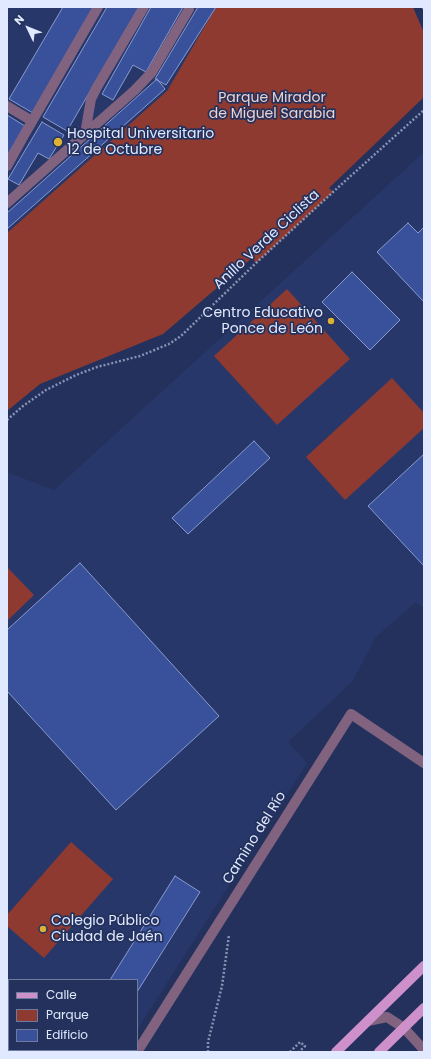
<!DOCTYPE html>
<html>
<head>
<meta charset="utf-8">
<style>
  body { margin:0 }
  #map { position:relative; width:431px; height:1059px; overflow:hidden; background:#23315c; font-family:Poppins,sans-serif }
  canvas { display:block }
  .frame { position:absolute; inset:0; border:8px solid #e0e9ff; pointer-events:none }
  .legend { position:absolute; left:8px; top:979px; width:130px; height:72px; box-sizing:border-box; background:#23315c; border:1px solid #6f7b9d; margin:0; padding:5px 7px; list-style:none; font-size:12px; color:#e0e9ff }
  .legend li { display:flex; align-items:center; gap:8px; height:20px }
  .legend b { width:20px; border:1px solid #6f7b9d }
  .north { position:absolute; left:8px; top:8px; width:40px; height:40px; -webkit-text-stroke:3px #23315c; paint-order:stroke; rotate:313deg; font-size:11px; font-weight:700; line-height:16px; text-align:center; color:#e0e9ff }
  .north::after { content:''; display:block; margin:auto; width:14px; height:18px; background:#e0e9ff; clip-path:polygon(50% 0,100% 100%,50% 72%,0 100%) }
</style>
</head>
<body>
<div id="map">
<canvas width="431" height="1059"></canvas>
<div class="frame"></div>
<ul class="legend">
<li><b style="height:5px;background:#ce90ca"></b>Calle</li>
<li><b style="height:11px;background:#8e3a31"></b>Parque</li>
<li><b style="height:11px;background:#39509b"></b>Edificio</li>
</ul>
<div class="north">N</div>
</div>
<script>
const context = document.querySelector('canvas').getContext('2d');
context.lineJoin = 'round';
function paint(path, color) {
  context.fillStyle = color;
  context.fill(path, 'evenodd');
}
function poly(rows) {
  const path = new Path2D();
  for (const r of rows) {
    path.moveTo(r[0], r[1]);
    for (let i = 2; i < r.length; i += 2) path.lineTo(r[i], r[i + 1]);
  }
  return path;
}
function strokePath(path, color, width, dash) {
  context.strokeStyle = color;
  context.lineWidth = width;
  context.lineCap = dash ? 'butt' : 'round';
  context.setLineDash(dash || []);
  context.stroke(path);
}
function label(font, color, halo, rows, align = 'center') {
  context.font = font + ' Poppins,sans-serif';
  context.lineWidth = 3.5;
  context.setLineDash([]);
  context.textBaseline = 'middle';
  context.strokeStyle = halo;
  context.fillStyle = color;
  for (const [text, x, y, turn = 0] of rows) {
    context.save();
    context.translate(x, y);
    context.rotate((+turn || 0) * Math.PI / 180);
    context.textAlign = isNaN(turn) ? turn : align;
    if (halo) context.strokeText(text, 0, 0);
    context.fillText(text, 0, 0);
    context.restore();
  }
}
paint(poly([
  [7,7,216,7,167,91,7,233],
  [424,152,424,607,415,603,376,637,352,682,288,742,307,763,137,1030,137,980,9,980,9,1050,124,1050,123,1052,7,1052,7,472,54,490]
]), '#273769');
paint(poly([
  [216,7,413,7,424,33,424,95,422,99,329,188,333,192,256,263,252,258,163,334,40,384,7,411,7,233,167,91],
  [287,289,350,359,277,425,214,356],
  [392,378,424,413,424,428,345,500,306,457],
  [7,567,34,595,7,621],
  [71,842,113,879,44,958,7,926,7,915]
]), '#8e3a31');
const building = poly([
  [63,7,94,7,33,113,9,99,63,7],
  [107,7,139,7,67,131,43,117,107,7],
  [151,7,183,7,146,72,133,65,113,100,102,94,151,7],
  [198,7,216,7,166,85,155,79,198,7],
  [157,79,165,89,7,229,7,213,157,79],
  [7,115,25,126,7,156,7,115],
  [42,122,64,135,49,159,38,153,19,185,8,179,42,122],
  [408,223,418,233,424,227,424,302,377,252,408,223],
  [352,272,400,320,370,350,322,302,352,272],
  [254,441,270,458,188,534,172,518,254,441],
  [424,454,424,566,368,506,424,454],
  [80,563,219,716,116,810,7,691,7,630,80,563],
  [175,876,200,892,137,992,137,980,110,980,175,876],
  [27,1050,43,1050,44,1052,23,1052,27,1050]
]);
paint(building, '#39509b');
strokePath(building, '#889bcf', 1);
strokePath(poly([
  [423,7,424,10],
  [7,420,23,406,46,390,76,375,97,367,140,356,169,344,181,336,256,263,333,192,424,110],
  [208,1052,208,1042,222,986,229,935],
  [290,1052,300,1042,305,1046,299,1052]
]), '#8893b3', 2.5, [2, 2]);
strokePath(poly([
  [7,106,32,121],
  [85,134,91,99,97,87,144,7],
  [7,166,23,137,98,7],
  [7,203,135,90,152,72,189,9,189,7],
  [368,1021,387,1017,404,1028,424,1050],
  [137,1052,351,714,424,763]
]), '#81637f', 10);
strokePath(poly([
  [336,1052,424,966],
  [379,1052,424,1008]
]), '#ce90ca', 10);
for (const [x, y, r, color] of [
  [58,142,5,"#ddb133"],
  [331,321,4,"#ddb133"],
  [43,929,4,"#ddb133"]
]) {
  const dot = new Path2D();
  dot.arc(x, y, r, 0, 2 * Math.PI);
  context.fillStyle = color;
  context.fill(dot);
  strokePath(dot, '#23315c', 1.5);
}
label('14px', '#edd2ce', '#23315c', [
  ["Parque Mirador",272,98],
  ["de Miguel Sarabia",272,114]
]);
label('14px', '#e0e9ff', '#23315c', [
  ["Hospital Universitario",67,134],
  ["12 de Octubre",67,150],
  ["Centro Educativo",323,313,"right"],
  ["Ponce de León",323,329,"right"],
  ["Colegio Público",51,921],
  ["Ciudad de Jaén",51,937]
], 'left');
label('14px', '#e0e9ff', '#23315c', [
  ["Anillo Verde Ciclista",267,240,-43],
  ["Camino del Río",255,838,-58]
]);
</script>
</body>
</html>
